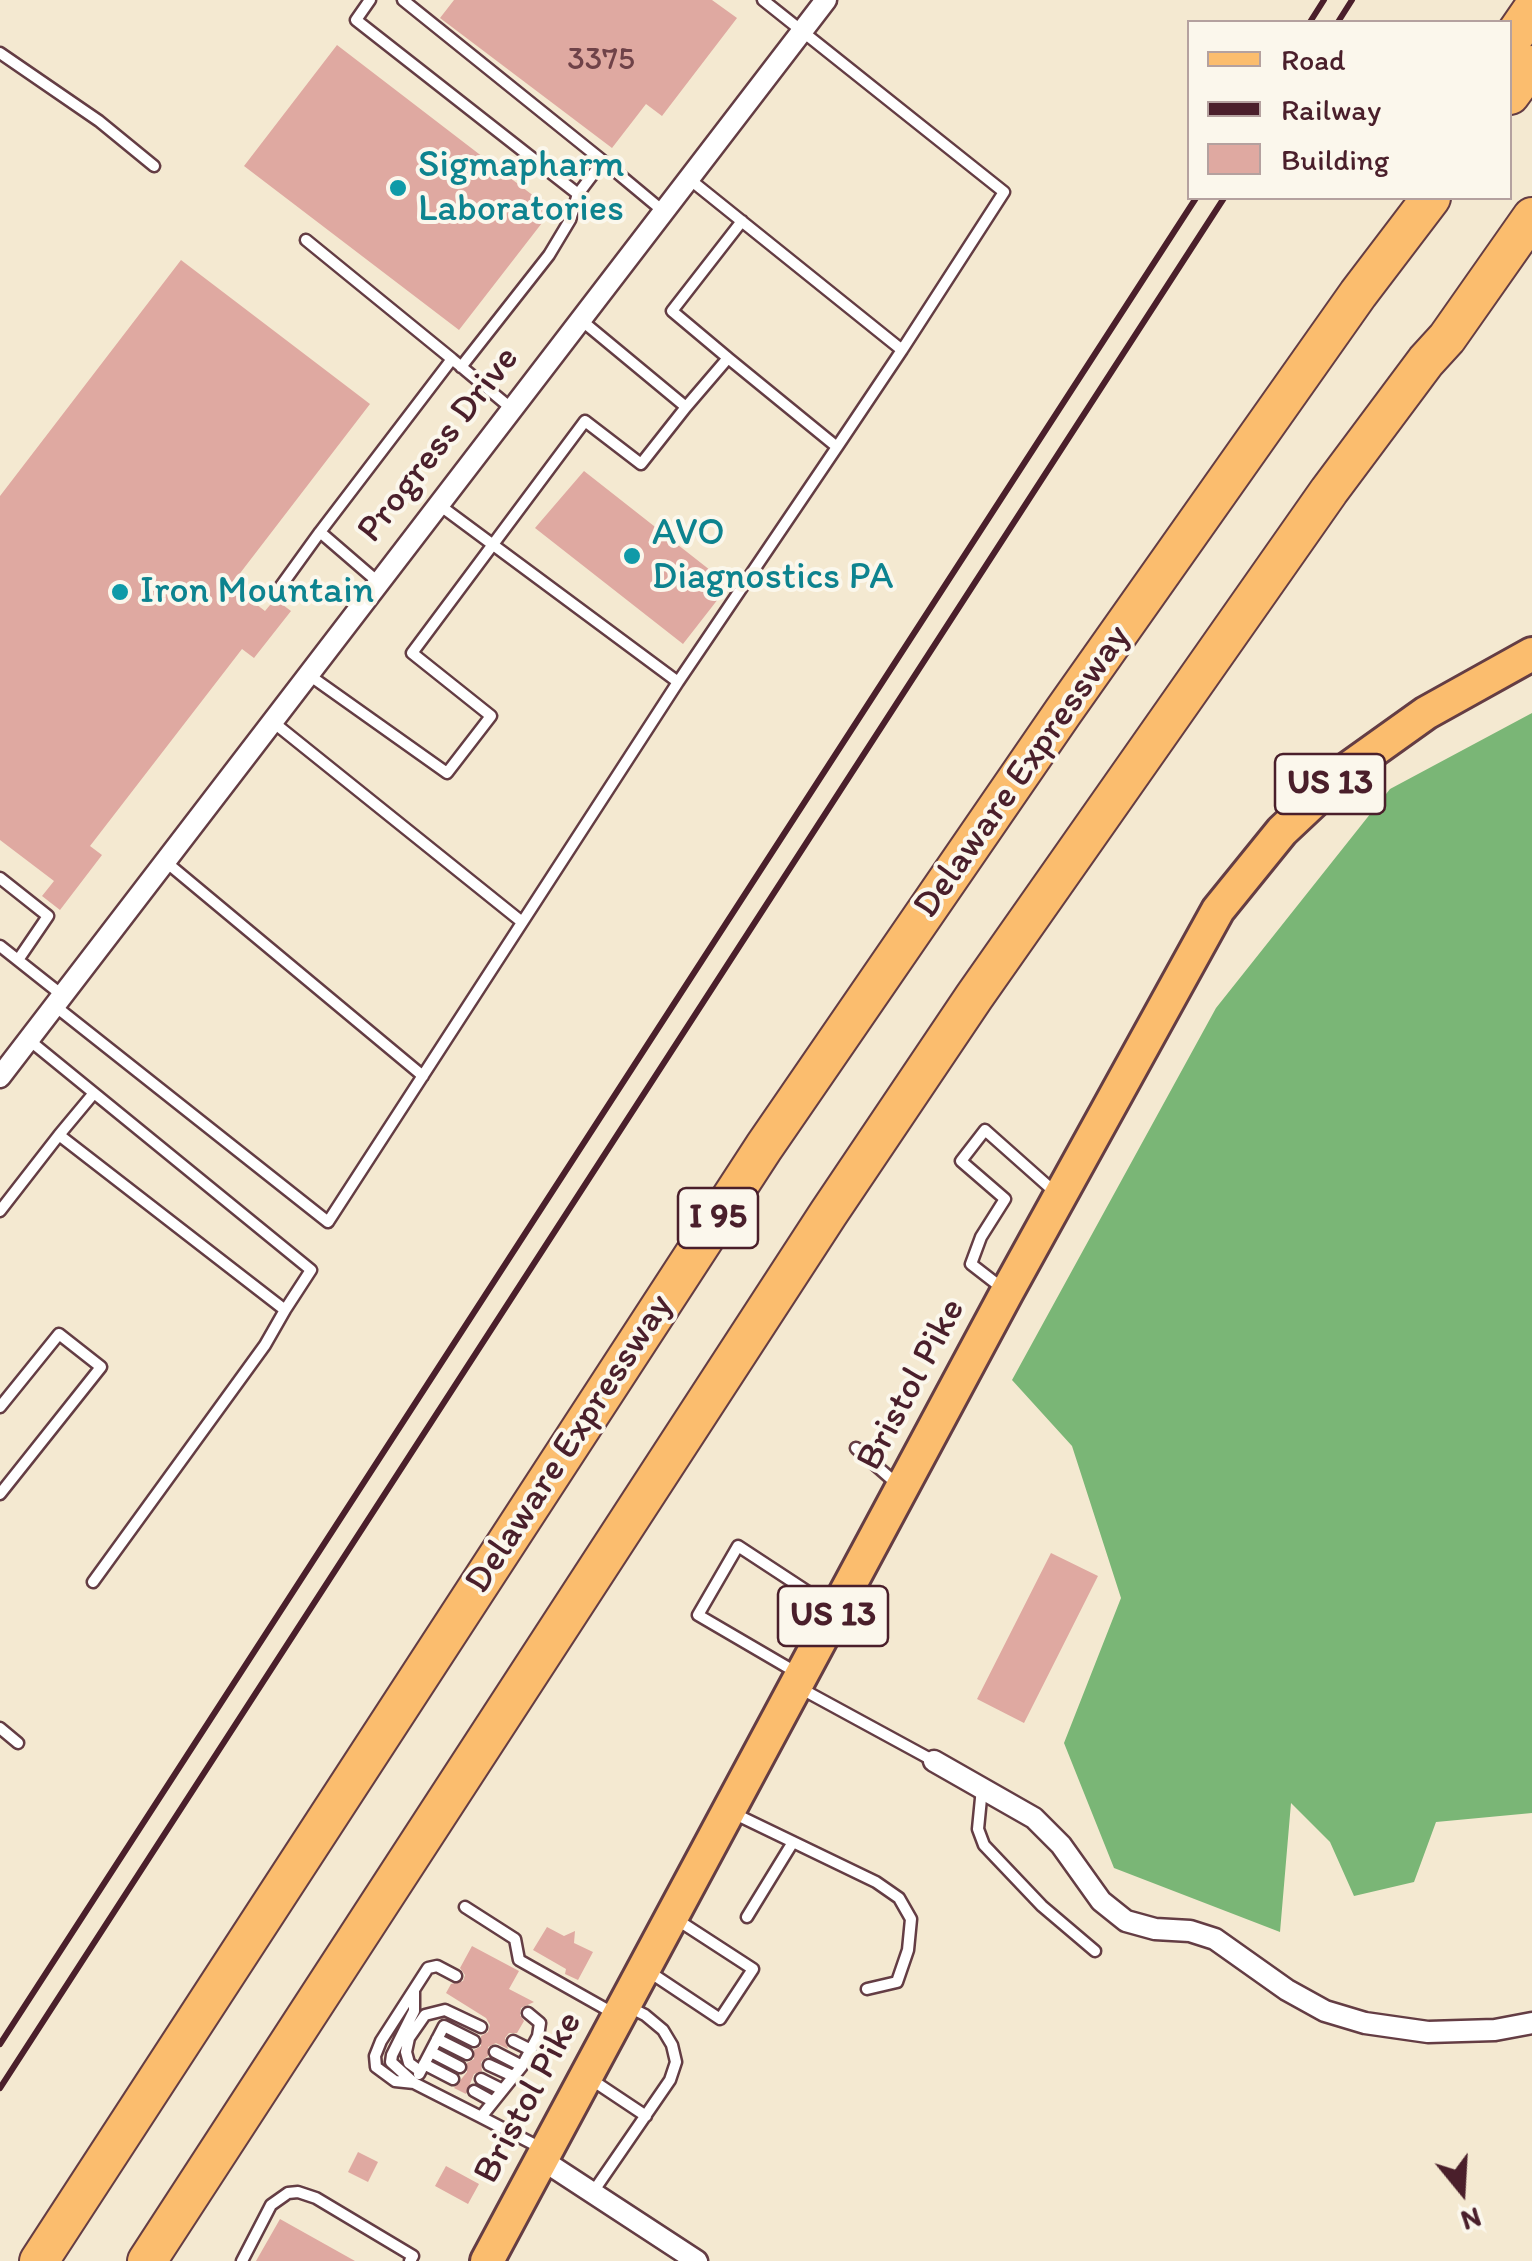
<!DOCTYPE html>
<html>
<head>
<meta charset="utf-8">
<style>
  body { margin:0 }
  #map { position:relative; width:1532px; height:2261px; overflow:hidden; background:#f4e9d1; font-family:Itim,sans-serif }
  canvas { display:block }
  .legend { position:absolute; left:1187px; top:20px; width:325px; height:180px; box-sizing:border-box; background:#fbf7ec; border:2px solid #b4a19f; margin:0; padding:12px 18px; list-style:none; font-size:30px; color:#4a1f2b }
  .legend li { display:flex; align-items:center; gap:20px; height:50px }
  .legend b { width:50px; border:2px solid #b4a19f }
  .north { position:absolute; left:1412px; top:2141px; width:100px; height:100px; -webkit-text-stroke:8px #fbf7ec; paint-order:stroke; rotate:162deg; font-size:28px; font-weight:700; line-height:40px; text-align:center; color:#4a1f2b }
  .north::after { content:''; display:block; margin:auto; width:35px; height:45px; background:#4a1f2b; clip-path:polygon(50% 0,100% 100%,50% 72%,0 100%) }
</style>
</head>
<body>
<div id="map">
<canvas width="1532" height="2261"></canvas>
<ul class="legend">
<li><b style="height:12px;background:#fbbd6e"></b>Road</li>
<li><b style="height:12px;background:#4a1f2b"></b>Railway</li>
<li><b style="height:28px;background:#dfa9a1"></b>Building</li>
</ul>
<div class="north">N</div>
</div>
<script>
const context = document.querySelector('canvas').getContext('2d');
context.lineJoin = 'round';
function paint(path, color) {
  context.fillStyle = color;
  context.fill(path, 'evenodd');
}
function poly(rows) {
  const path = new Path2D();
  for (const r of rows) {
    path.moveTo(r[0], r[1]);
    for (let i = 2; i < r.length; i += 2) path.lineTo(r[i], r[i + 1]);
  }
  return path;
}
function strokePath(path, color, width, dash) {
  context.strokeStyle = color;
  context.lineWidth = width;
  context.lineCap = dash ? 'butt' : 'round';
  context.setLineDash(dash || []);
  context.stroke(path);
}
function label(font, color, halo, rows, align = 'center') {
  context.font = font + ' Itim,sans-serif';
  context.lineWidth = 8;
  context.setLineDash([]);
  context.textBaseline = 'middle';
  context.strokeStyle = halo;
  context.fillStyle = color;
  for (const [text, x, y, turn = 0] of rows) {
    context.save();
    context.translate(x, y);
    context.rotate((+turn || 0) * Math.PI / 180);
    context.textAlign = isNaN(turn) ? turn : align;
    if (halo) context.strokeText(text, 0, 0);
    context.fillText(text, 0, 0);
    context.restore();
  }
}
paint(poly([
  [1532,713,1532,1813,1436,1822,1414,1882,1354,1896,1330,1842,1291,1803,1280,1932,1114,1868,1064,1743,1121,1598,1072,1446,1012,1380,1216,1008,1390,789]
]), '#7ab676');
paint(poly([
  [454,0,712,0,737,18,662,116,646,104,612,148,440,18],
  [337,45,552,210,459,330,244,166],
  [181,260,370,404,231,585,265,611,275,599,291,611,254,658,242,649,90,846,102,855,60,910,42,896,54,881,0,840,0,496],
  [584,471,729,585,683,644,535,528],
  [1051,1553,1098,1576,1024,1723,977,1699],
  [547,1927,564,1936,575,1931,574,1943,593,1952,578,1980,565,1974,566,1969,533,1950],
  [472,1946,519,1971,509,1989,534,2002,521,2008,520,2015,524,2021,517,2033,509,2033,505,2038,508,2049,496,2043,488,2047,488,2056,481,2062,482,2071,474,2074,466,2094,454,2088,467,2072,467,2063,474,2059,474,2050,481,2046,481,2036,488,2032,490,2025,486,2018,446,1993,451,1984,463,1981,465,1975,460,1968],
  [358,2152,378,2162,368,2182,348,2172],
  [446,2166,479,2184,468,2204,435,2186],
  [280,2219,355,2261,256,2261]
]), '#dfa9a1');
const lane = poly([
  [370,0,356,20,578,194,603,161,663,211],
  [403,0,603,161],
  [763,0,1004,192,902,350],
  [0,53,99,121,154,166],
  [306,240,452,359],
  [728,358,672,311,742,221],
  [461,367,549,255,570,220,578,194],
  [686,407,728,358,837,447,902,350,688,178],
  [378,582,320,532,452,359,512,409],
  [281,586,320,532],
  [309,675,447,773,491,716,412,653,585,421,641,464,686,407,581,320],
  [678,682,837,447],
  [273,722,522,922],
  [166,862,423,1076],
  [0,878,48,916,18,960],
  [0,946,62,995],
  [55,1006,328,1222,678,682,438,504],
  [59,1135,94,1093],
  [0,1211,59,1135,285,1310,311,1270,29,1040],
  [1002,1288,971,1264,981,1237,1005,1199,961,1161,985,1130,1057,1194],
  [0,1407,59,1334,101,1367,0,1494],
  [856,1448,897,1484],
  [93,1582,265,1345,285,1310],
  [799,1674,698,1615,738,1546,831,1607],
  [798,1687,934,1761],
  [0,1728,18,1743],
  [982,1788,978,1829,984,1845,1042,1906,1095,1951],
  [733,1813,876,1882,899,1898,911,1919,908,1950,897,1982,867,1989],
  [465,1907,515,1939,519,1960,613,2013],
  [747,1917,793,1842],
  [648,1971,720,2019,753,1969,676,1919],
  [414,1990,414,2011,392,2055,391,2062,414,2083,481,2117],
  [528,2013,540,2023,538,2036,522,2066,481,2117,541,2148],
  [437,2039,467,2054],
  [513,2041,531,2050],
  [431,2052,460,2067],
  [495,2052,522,2066],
  [424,2064,453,2079],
  [489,2065,513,2076],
  [420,2071,409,2063,406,2052,409,2038,425,2015,445,2010,481,2027],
  [419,2074,444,2026,474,2041],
  [589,2078,646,2116],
  [481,2079,501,2089],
  [414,2083,395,2081,376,2067,375,2056,381,2041,428,1968,437,1966,456,1976],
  [474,2091,492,2101],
  [593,2192,670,2080,676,2062,672,2045,663,2030,645,2015,627,2006],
  [242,2261,271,2205,288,2193,298,2192,316,2198,413,2256,410,2261]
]);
const street = poly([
  [0,1077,826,0],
  [934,1761,1034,1818,1061,1845,1101,1901,1126,1921,1155,1929,1190,1931,1215,1939,1287,1990,1325,2011,1365,2023,1428,2032,1495,2030,1532,2023],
  [541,2159,697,2261]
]);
const primary = poly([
  [487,2261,1007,1292,1218,910,1282,831,1349,768,1426,713,1532,654]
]);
const highway = poly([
  [1510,42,1532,10],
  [1510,95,1532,65],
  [39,2261,764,1147,1063,712,1358,294,1431,198],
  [147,2261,828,1214,974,997,1329,491,1426,361,1447,338,1532,217]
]);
strokePath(lane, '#643d44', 15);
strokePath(street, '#643d44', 25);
strokePath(primary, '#643d44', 38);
strokePath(highway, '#643d44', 42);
strokePath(lane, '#fff', 10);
strokePath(street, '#fff', 20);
strokePath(primary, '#fbbd6e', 32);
strokePath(highway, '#fbbd6e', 38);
strokePath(poly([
  [1310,22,1324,0],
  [1338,22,1352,0],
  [0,2044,1196,198],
  [0,2088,1224,198]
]), '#4a1f2b', 6);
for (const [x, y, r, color] of [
  [398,188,10,"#0f9aa8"],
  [632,556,10,"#0f9aa8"],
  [120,592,10,"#0f9aa8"]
]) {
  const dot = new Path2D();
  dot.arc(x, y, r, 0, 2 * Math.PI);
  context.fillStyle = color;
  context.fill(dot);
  strokePath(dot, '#fbf7ec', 4);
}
label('32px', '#6f4248', null, [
  ["3375",601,61]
]);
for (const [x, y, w] of [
  [1330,784,110],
  [718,1218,80],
  [833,1616,110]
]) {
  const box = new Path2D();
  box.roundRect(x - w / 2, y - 30, w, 60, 8);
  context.fillStyle = '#fbf7ec';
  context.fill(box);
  strokePath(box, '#4a1f2b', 2.5);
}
label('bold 35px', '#4a1f2b', null, [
  ["US 13",1330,784],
  ["I 95",718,1218],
  ["US 13",833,1616]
]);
label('38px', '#0d838f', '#fbf7ec', [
  ["Sigmapharm",418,166],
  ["Laboratories",418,210],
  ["AVO",652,534],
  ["Diagnostics PA",652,578],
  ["Iron Mountain",140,592]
], 'left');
label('38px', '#4a1f2b', '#fbf7ec', [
  ["Progress Drive",439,445,-52],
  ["Delaware Expressway",1023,772,-55],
  ["Bristol Pike",912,1385,-62],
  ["Delaware Expressway",570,1444,-57],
  ["Bristol Pike",529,2098,-62]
]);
</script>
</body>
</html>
